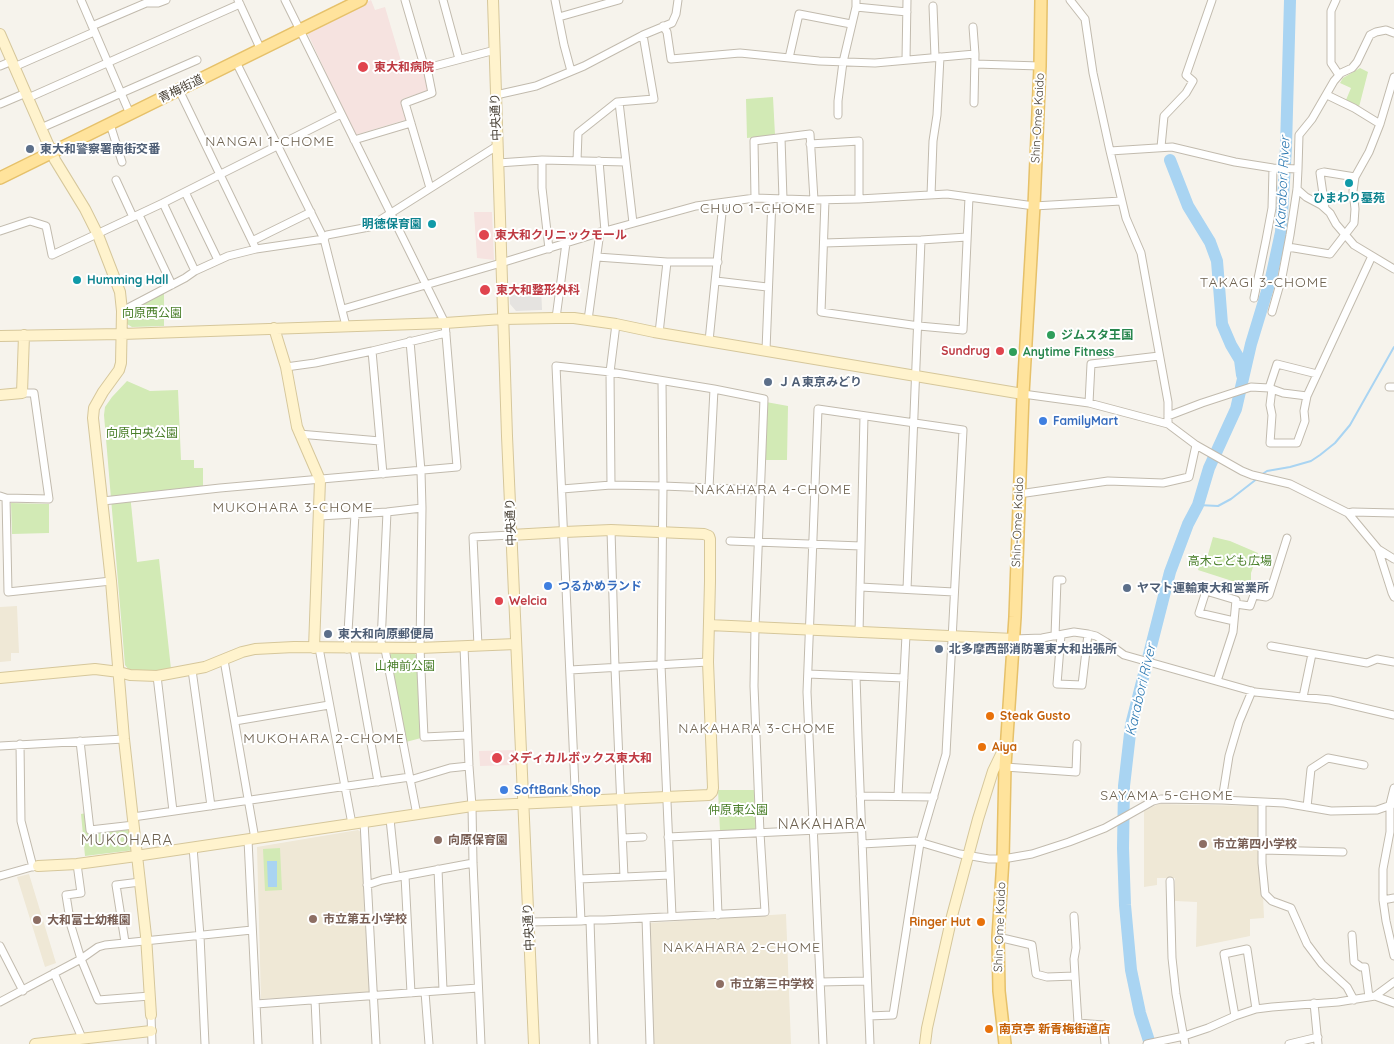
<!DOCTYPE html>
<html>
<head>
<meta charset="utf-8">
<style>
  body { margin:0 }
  canvas { display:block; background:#f6f3ec }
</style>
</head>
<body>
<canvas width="1394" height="1044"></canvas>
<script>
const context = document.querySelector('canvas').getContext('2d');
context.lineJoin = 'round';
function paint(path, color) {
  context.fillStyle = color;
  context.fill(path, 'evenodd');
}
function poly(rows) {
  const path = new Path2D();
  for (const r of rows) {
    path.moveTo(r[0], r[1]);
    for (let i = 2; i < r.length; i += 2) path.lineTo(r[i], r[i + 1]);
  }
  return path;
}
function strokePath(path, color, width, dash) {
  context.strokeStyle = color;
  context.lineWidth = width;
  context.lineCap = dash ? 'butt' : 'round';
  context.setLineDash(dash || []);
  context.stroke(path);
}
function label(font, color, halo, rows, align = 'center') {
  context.font = font + ' Quicksand,"Noto Sans JP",sans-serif';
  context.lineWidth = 4;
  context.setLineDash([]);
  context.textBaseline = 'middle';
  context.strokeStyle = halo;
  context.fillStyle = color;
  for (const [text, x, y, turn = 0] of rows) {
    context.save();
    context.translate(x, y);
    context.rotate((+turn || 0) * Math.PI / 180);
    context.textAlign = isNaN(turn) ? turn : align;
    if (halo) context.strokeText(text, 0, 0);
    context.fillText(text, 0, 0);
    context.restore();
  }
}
paint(poly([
  [17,606,19,653,11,653,11,661,0,662,0,607],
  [1158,804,1259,806,1264,918,1250,919,1250,936,1196,947,1197,902,1175,901,1175,878,1157,878,1157,885,1144,887,1144,811],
  [358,830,362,833,371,992,261,999,257,847],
  [29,874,56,963,45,967,17,877],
  [786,914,791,1044,654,1044,649,923]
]), '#efe8d6');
paint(poly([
  [371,0,375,10,385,7,404,71,422,65,429,90,402,99,408,119,355,135,306,30],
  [474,212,492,212,494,260,477,258],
  [514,750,514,765,480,766,479,751]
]), '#f6e3e0');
paint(poly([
  [1360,68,1368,72,1359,107,1346,100,1351,88,1340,83,1343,78],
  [773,97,775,135,747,138,746,99],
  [164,293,164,326,132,327,127,324,128,311],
  [127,381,150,391,178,390,181,460,194,460,194,468,203,468,203,486,130,494,137,562,159,559,171,669,156,671,129,670,125,665,104,415,105,407,112,397],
  [766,402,788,406,787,460,764,460],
  [11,503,49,504,49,533,12,534],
  [1213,537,1230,541,1258,553,1251,573,1251,587,1198,570,1202,557,1207,558],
  [392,653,414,653,417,656,421,738,406,742,390,655],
  [718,790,755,790,757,826,754,830,720,831],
  [87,813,90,831,131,827,134,850,85,856,81,814],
  [280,848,282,890,265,891,263,849]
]), '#d2eab5');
paint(poly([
  [541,285,542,310,516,311,510,304,509,289]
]), '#e5e3e0');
paint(poly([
  [267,861,277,861,277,887,268,887]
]), '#a9d4f2');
strokePath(poly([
  [1261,475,1267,471,1290,467,1311,461,1320,455,1335,443,1350,425,1394,347],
  [1198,505,1218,506,1231,499,1258,478]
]), '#a9d4f2', 2);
strokePath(poly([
  [1170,160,1188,206,1210,242,1217,261,1222,324,1231,345,1240,360,1242,375],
  [1150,1044,1140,1013,1131,970,1125,905,1123,848,1124,786,1131,725,1170,572,1188,524,1198,505,1209,468,1236,409,1251,344,1271,278,1281,232,1286,147,1290,0]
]), '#a9d4f2', 12);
const street = poly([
  [81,0,130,114],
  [238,0,261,50],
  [405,0,423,62,427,68,432,93,405,103,430,188],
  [443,0,459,59],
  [555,0,564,45,571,71],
  [1070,0,1085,19,1093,73,1110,151],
  [1336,0,1331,11,1331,63,1339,75],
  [933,6,935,57],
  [856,7,907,12],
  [559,17,619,0],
  [92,26,146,3,158,3,166,0],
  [663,26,667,32,671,59,740,53,819,61,875,63,975,54,974,103],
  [973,27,975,54],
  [1394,33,1386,30,1376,32,1370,35,1357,62,1352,68,1341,73,1334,81,1312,119,1299,135,1298,169,1273,168,1235,162,1172,147,1110,151,1126,218,1141,253,1168,402,1168,424,1196,445,1242,471,1252,475,1290,484,1348,513,1378,549,1392,593,1394,597],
  [789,58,799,14,851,24],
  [906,60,907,0],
  [236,62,324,239,346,326],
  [975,64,1040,66],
  [0,66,12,61],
  [14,67,94,32],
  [427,68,495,50],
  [179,90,256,249],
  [496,95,536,86,584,66,643,35,672,23,676,14,678,0],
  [1327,95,1354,108,1380,124],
  [28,98,240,4],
  [619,102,633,223],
  [0,104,26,93],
  [838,115,838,101,843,62,856,7,856,0],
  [110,124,122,162],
  [41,128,197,60],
  [781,138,783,199],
  [354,140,411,123],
  [810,144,859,141,859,199],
  [1161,147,1164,116,1186,93,1193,81,1186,75,1212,0],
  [542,160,542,188,549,249],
  [577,161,578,133,617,102,654,99,643,35],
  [599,161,605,231],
  [498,163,542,160,626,162],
  [116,180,133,217],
  [1297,189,1306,197,1321,205,1330,213,1336,224,1354,245,1394,269],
  [185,192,218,260],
  [931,195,933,141,937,115,940,57],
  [755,198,754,141,810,134,814,200],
  [825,200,821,312,919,326,963,330,969,197],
  [163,203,195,271],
  [1325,208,1320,173,1324,172,1355,177],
  [139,215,172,285],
  [0,231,30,221,46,226,52,255,163,203,341,114],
  [252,241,311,212],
  [824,243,921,240,967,237],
  [1288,247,1330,254,1354,223,1355,209,1353,191,1355,177,1369,152,1380,124,1394,77],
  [597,257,667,262,718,262],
  [716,281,767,287],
  [1254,298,1266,240,1272,208,1273,168],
  [343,309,501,263,605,231,696,206,755,198,814,200,859,199,947,194,1034,206,1121,201],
  [122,311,185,278,195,271,228,256,256,249,324,239,327,235,369,227,497,146],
  [1272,312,1282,277,1290,235,1297,189,1298,169],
  [556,318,566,243],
  [588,320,600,232],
  [659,333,667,262],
  [410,341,421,471,422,508,420,648,424,737,467,735],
  [709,341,723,203],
  [766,350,772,199],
  [372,351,383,474],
  [286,367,315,363,372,351,446,333],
  [662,381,663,486,661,665,672,916],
  [1389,387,1394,387],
  [1269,388,1277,364,1317,374],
  [1272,389,1270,405,1272,415,1270,443,1297,443,1305,421,1304,411,1307,396],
  [1023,394,1089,403,1168,424],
  [1089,403,1091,364,1159,356],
  [1168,416,1202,403,1251,387,1269,388,1283,393,1307,396,1372,256],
  [299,434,380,441],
  [611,485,610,372,616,324],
  [709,488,714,389],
  [562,489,611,485,663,486,760,490],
  [1019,494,1108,481,1163,483,1189,477,1196,445],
  [0,496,6,498,49,499,34,393,22,393],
  [6,498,8,592,111,581],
  [103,501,220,488,457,467,445,323,285,0],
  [387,512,381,643,385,649,417,815],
  [1348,513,1353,512,1394,513],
  [320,516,387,512,422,508],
  [611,530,615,668,624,877],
  [730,541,861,546],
  [1378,549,1394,559],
  [860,587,954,592],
  [907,589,921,240],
  [1236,604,1250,606,1254,595,1266,597,1269,595,1287,538],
  [859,633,864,416],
  [1061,635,1057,684,1082,685,1088,634],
  [1055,636,1057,580,1062,580],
  [1014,639,1042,638,1074,632,1088,634,1096,636,1106,642,1124,655,1255,692,1330,700,1394,715],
  [478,646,473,537,511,535],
  [1271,646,1367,663,1377,659,1394,662],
  [464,647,469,766,472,806,473,863,481,1044],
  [319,648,352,824],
  [347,649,355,514],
  [354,649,378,782],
  [224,660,255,839],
  [192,670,211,806],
  [570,670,708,662],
  [808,674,904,678],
  [157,676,173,811],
  [856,676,858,737,870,1044],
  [1217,681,1233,632,1236,600,1206,591,1199,613,1234,621],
  [1303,697,1312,654],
  [235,721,329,705],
  [80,741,90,830,134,825],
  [20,744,21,821,33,867],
  [0,746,124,739],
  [1005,767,1076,772,1077,744],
  [410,780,450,768,469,766],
  [1394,788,1390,804,1390,832,1383,869,1383,900,1386,921,1394,956],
  [860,796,934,797],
  [898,796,906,635],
  [1222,800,1229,756,1239,722,1252,691],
  [1262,802,1262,863,1265,894,1272,901,1291,908,1307,944,1322,964,1347,987,1354,1000],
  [1307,807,1311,769,1328,758,1364,765],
  [133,817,410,777],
  [390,819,396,877],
  [364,822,376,1044],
  [715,835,718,915],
  [668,837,861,828],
  [623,838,643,837],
  [248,840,258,1044],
  [862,844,916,841,960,854,989,859,1003,859,1032,854,1069,842,1105,828,1153,801,1161,799,1222,800,1284,803,1331,811,1377,810,1394,804],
  [193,847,200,936,205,1044],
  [1262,850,1343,852],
  [77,864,81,893,66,895,71,926,81,959,98,1000,150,996],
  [438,869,443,990],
  [0,876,35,866],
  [405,876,411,993],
  [579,879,670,875],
  [1170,881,1172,958,1176,994,1185,1044],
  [367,885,382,880,473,863],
  [1383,900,1394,898],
  [1074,916,1076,948,1074,959,1075,976],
  [646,918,650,1044],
  [590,920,594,1044],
  [529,922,581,921,590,920,604,920,765,912,760,833,754,686,755,627,764,399,714,389,610,372,556,366,581,921],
  [1352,935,1354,962,1361,967,1365,967,1369,997],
  [998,937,1032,945,1036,974,1047,977,1075,976,1078,1023,1103,1025,1105,1044],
  [125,942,116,885,140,882],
  [0,946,23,991],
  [54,973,82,1038],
  [820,982,867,981],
  [425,992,429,1044],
  [1375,996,1394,1003],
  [315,1000,317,1044],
  [0,1002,81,959,98,947,105,945,252,930],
  [1314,1003,1318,1044],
  [256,1004,478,988],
  [151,1015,152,1044],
  [1235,1016,1224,954,1247,949,1256,1009],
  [823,1044,807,692,818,409,963,430,946,754,920,843,893,1015,869,1016],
  [1147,1044,1184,1036,1208,1028,1235,1016,1256,1009,1272,1007,1338,1002,1375,996,1394,982],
  [1289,1044,1318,1037]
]);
const secondary = poly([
  [493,0,507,436,534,1044],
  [0,34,55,160,85,209,98,235,120,292,122,311,121,363,119,370,103,392,94,408,93,418,111,581,124,739,146,936,151,1015],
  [274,328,286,367,297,427,320,480,314,648],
  [0,336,122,334,445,323,503,319,556,318,574,318,616,324,654,332,1023,394],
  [0,395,22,393,24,335],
  [709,625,1014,639],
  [0,678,95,669,119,672,130,675,157,676,205,667,242,652,255,649,294,647,420,648,516,644],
  [38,866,77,864,129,857,472,806,709,795,712,792,713,788,708,662,710,581,710,539,709,536,704,534,611,530,564,532,511,535],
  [35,1044,151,1031],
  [925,1044,927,1028,952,916,978,819,993,771,1006,744]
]);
const primary = poly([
  [0,178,361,0],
  [1005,1044,999,991,998,937,1003,859,1005,766,1015,617,1023,394,1034,206,1040,66,1041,0]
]);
strokePath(street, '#c2bbae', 9);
strokePath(secondary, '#d6c79b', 12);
strokePath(primary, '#e6c16a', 14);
strokePath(street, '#fff', 7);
strokePath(secondary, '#fff3cd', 10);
strokePath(primary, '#ffe39c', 11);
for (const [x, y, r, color] of [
  [363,67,6,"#e0444e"],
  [30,149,5,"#5c6f8a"],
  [1349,183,5,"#0f9aa8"],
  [432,224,5,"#0f9aa8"],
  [484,235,6,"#e0444e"],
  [77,280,5,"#0f9aa8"],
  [485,290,6,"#e0444e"],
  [1051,335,5,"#2e9e5b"],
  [1000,351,5,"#e0444e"],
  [1013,352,5,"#2e9e5b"],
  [768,382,5,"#5c6f8a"],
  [1043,421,5,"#3f7fe0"],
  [548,586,5,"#3f7fe0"],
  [1127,588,5,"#5c6f8a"],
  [499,601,5,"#e0444e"],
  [328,634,5,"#5c6f8a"],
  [939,649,5,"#5c6f8a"],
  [990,716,5,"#e8710a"],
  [982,747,5,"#e8710a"],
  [497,758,6,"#e0444e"],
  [504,790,5,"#3f7fe0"],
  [438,840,5,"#8d6e63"],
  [1203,844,5,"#8d6e63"],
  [313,919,5,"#8d6e63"],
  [37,920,5,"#8d6e63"],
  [981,922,5,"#e8710a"],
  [720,984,5,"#8d6e63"],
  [989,1029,5,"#e8710a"]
]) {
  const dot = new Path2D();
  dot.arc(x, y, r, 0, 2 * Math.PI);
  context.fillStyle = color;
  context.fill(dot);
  strokePath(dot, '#fff', 2);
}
label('bold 12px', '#be3a42', '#fff', [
  ["東大和病院",374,67],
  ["東大和クリニックモール",495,235],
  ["東大和整形外科",496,290],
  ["Sundrug",990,351,"right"],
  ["Welcia",509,601],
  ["メディカルボックス東大和",508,758]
], 'left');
label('12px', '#4b4439', '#fff', [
  ["青梅街道",181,89,-26],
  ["中央通り",496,117,-92],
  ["Shin-Ome Kaido",1038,118,-87],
  ["中央通り",511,522,-92],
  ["Shin-Ome Kaido",1018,522,-88],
  ["中央通り",529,927,-93],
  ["Shin-Ome Kaido",1000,927,-88]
]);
label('bold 12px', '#4e5e75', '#fff', [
  ["東大和警察署南街交番",40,149],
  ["ＪＡ東京みどり",778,382],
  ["ヤマト運輸東大和営業所",1137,588],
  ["東大和向原郵便局",338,634],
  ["北多摩西部消防署東大和出張所",949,649]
], 'left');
label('bold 12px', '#0d838f', '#fff', [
  ["ひまわり墓苑",1349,198],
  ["明徳保育園",422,224,"right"],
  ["Humming Hall",87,280,"left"]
]);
label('12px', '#4a7f2a', '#fff', [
  ["向原西公園",152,313],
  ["向原中央公園",142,433],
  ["高木こども広場",1230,561],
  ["山神前公園",405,666],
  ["仲原東公園",738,810]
]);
label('bold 12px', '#27864d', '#fff', [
  ["ジムスタ王国",1061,335],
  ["Anytime Fitness",1023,352]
], 'left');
label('bold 12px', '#366cbe', '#fff', [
  ["FamilyMart",1053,421],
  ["つるかめランド",558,586],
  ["SoftBank Shop",514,790]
], 'left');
label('bold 12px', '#c56008', '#fff', [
  ["Steak Gusto",1000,716],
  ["Aiya",992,747],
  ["Ringer Hut",971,922,"right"],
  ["南京亭 新青梅街道店",999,1029]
], 'left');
label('bold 12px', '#785e54', '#fff', [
  ["向原保育園",448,840],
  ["市立第四小学校",1213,844],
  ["市立第五小学校",323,919],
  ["大和富士幼稚園",47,920],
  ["市立第三中学校",730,984]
], 'left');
context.letterSpacing = '1px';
label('14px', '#6e6250', '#fff', [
  ["NANGAI 1-CHOME",270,142],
  ["CHUO 1-CHOME",758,209],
  ["TAKAGI 3-CHOME",1264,283],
  ["NAKAHARA 4-CHOME",773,490],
  ["MUKOHARA 3-CHOME",293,508],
  ["NAKAHARA 3-CHOME",757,729],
  ["MUKOHARA 2-CHOME",324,739],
  ["SAYAMA 5-CHOME",1167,796],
  ["NAKAHARA 2-CHOME",742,948]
]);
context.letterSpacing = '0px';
label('italic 14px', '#2e7ab2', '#fff', [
  ["Karabori River",1283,183,-87],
  ["Karabori River",1141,690,-77]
]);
context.letterSpacing = '1px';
label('15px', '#6e6250', '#fff', [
  ["NAKAHARA",822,824],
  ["MUKOHARA",127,840]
]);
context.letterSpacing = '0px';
</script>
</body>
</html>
